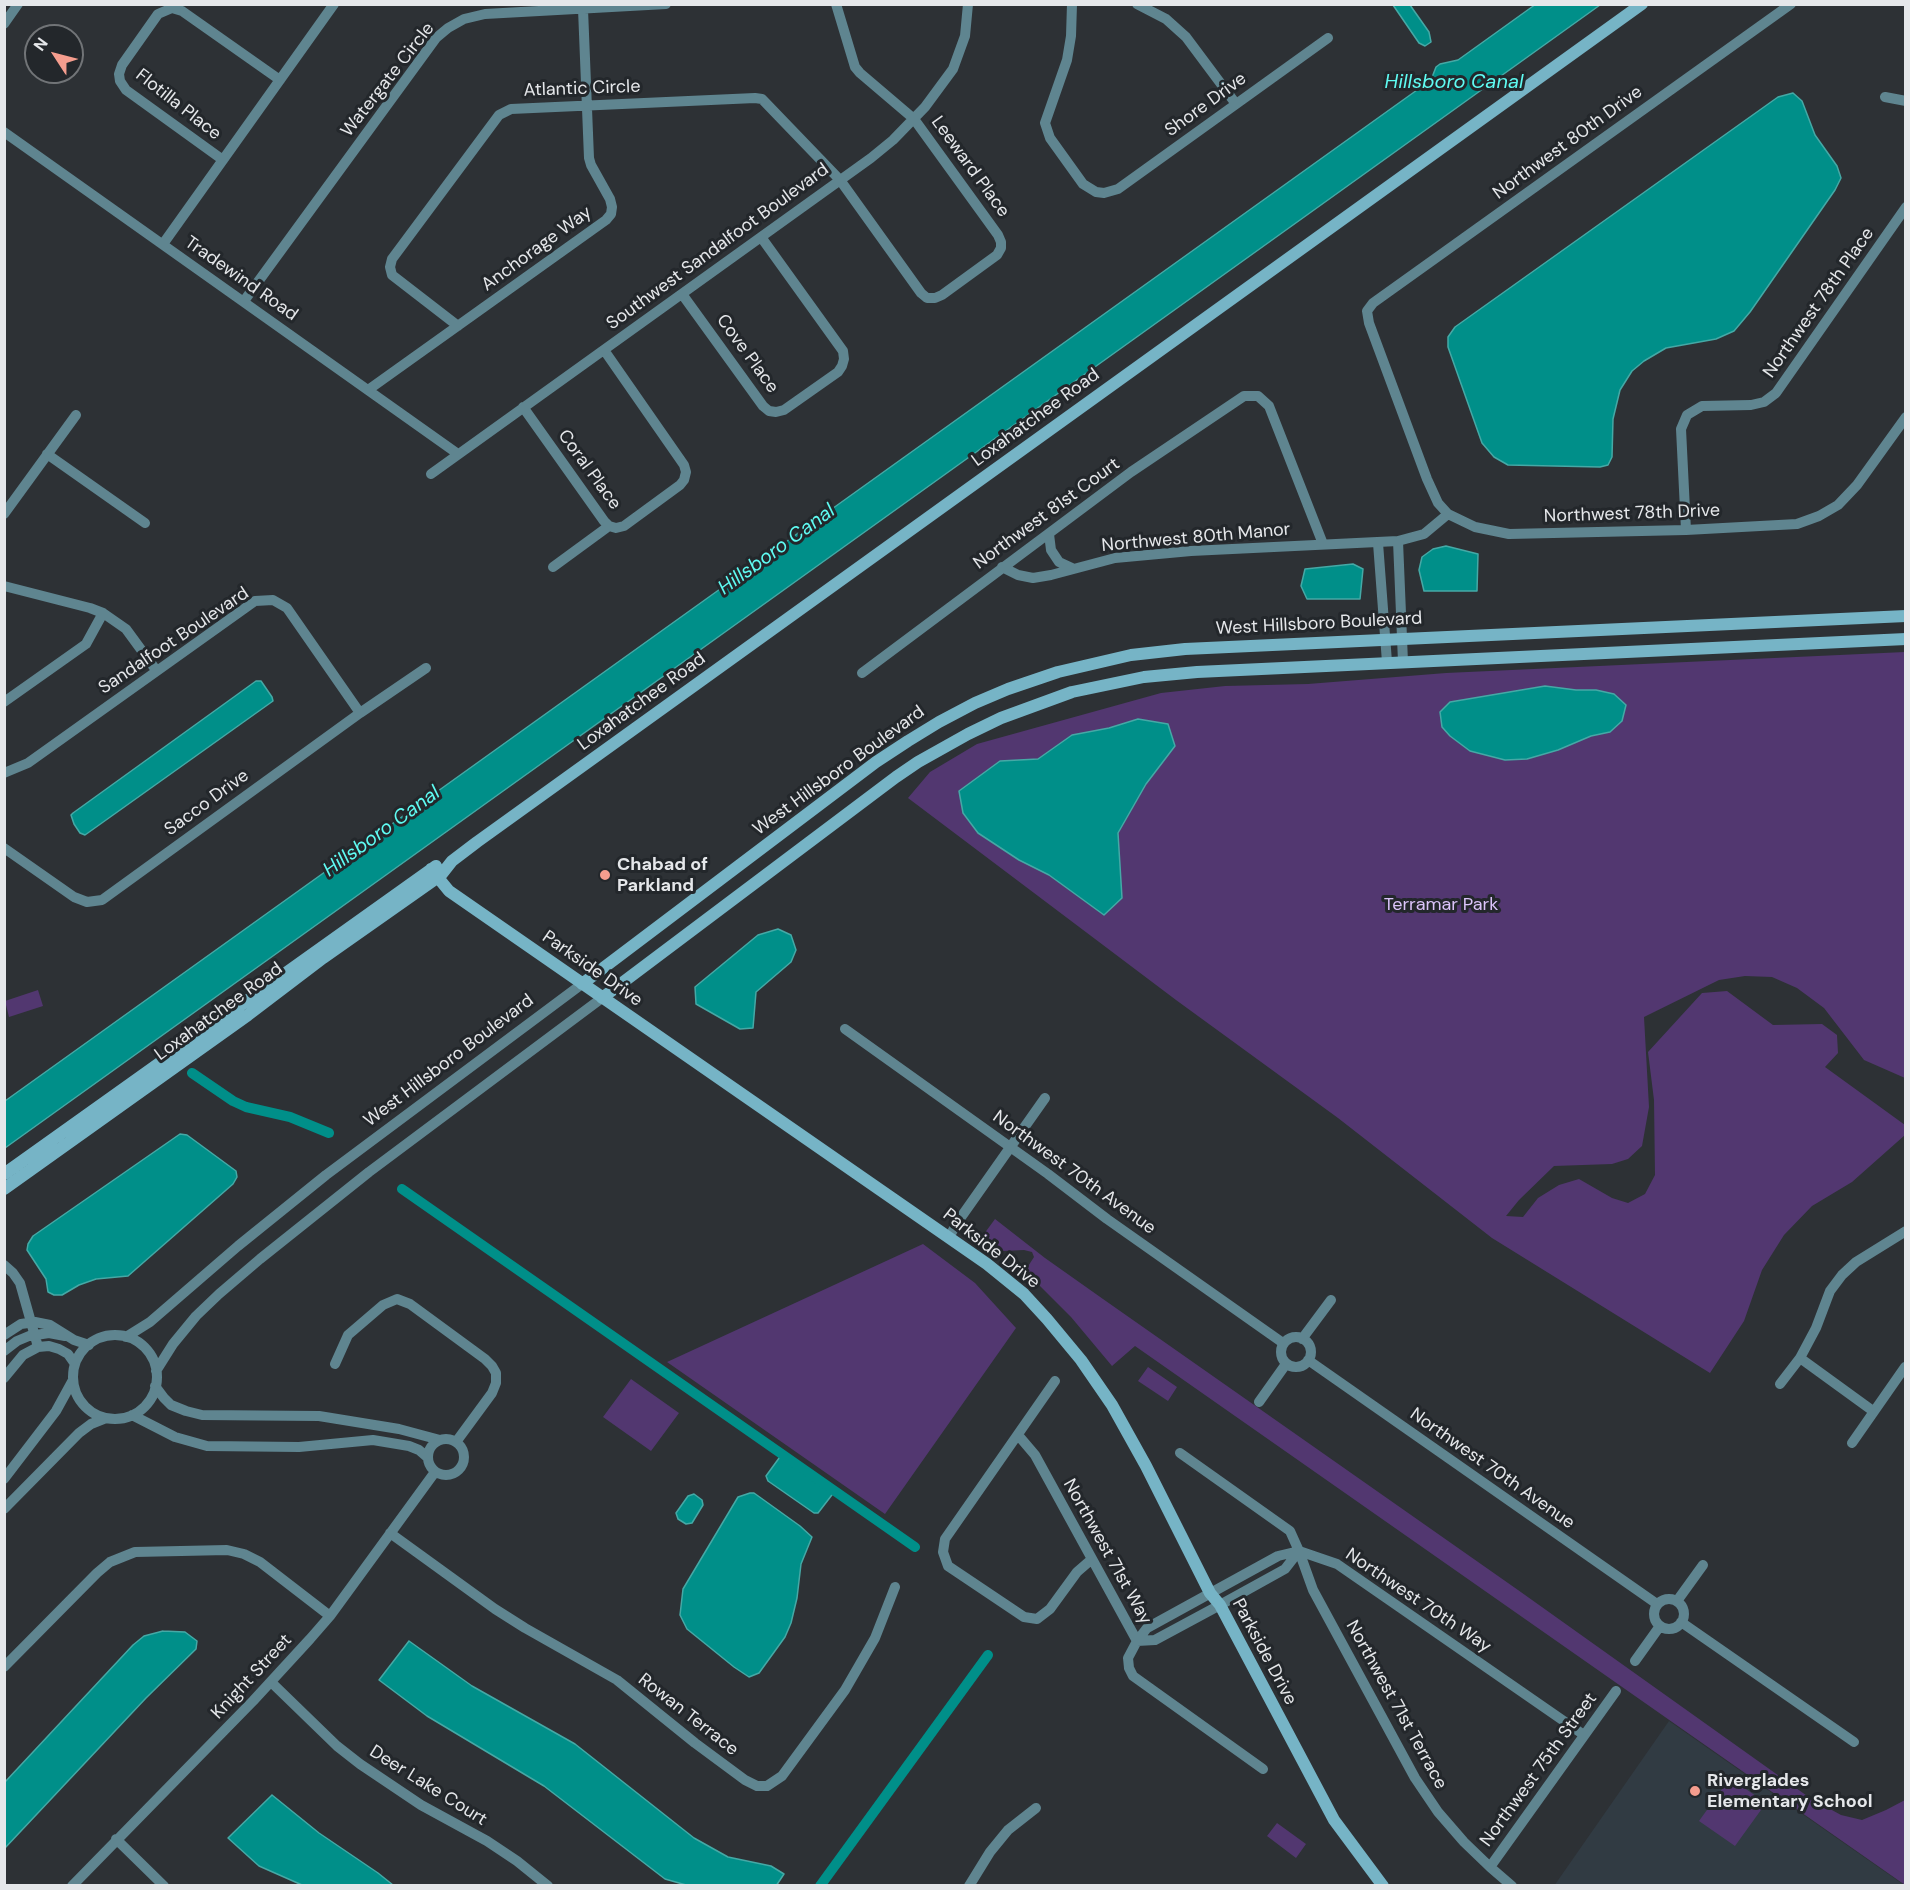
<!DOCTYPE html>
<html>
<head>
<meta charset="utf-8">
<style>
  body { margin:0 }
  #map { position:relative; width:1910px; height:1890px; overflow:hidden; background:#2d3135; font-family:"DM Sans",sans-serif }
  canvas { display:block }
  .frame { position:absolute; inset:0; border:6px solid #e5e7ea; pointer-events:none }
  .north { position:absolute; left:24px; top:24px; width:60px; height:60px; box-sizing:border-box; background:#23272b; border:2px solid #717477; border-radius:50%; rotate:306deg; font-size:16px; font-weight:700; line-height:24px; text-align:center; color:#e5e7ea }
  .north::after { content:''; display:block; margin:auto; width:21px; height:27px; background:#f59d8e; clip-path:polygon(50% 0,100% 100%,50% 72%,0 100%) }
</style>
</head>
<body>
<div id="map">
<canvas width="1910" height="1890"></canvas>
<div class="frame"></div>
<div class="north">N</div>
</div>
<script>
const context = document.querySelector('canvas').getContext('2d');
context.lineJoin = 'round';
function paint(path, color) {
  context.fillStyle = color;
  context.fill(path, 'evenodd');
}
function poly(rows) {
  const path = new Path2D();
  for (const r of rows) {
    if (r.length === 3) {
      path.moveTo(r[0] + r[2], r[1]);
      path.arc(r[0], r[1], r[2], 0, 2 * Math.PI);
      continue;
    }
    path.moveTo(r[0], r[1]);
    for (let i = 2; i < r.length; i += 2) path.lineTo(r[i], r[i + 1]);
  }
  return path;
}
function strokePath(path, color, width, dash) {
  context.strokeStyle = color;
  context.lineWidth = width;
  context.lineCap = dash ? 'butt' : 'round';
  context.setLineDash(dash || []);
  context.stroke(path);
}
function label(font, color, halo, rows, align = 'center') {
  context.font = font + ' "DM Sans",sans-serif';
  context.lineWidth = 6;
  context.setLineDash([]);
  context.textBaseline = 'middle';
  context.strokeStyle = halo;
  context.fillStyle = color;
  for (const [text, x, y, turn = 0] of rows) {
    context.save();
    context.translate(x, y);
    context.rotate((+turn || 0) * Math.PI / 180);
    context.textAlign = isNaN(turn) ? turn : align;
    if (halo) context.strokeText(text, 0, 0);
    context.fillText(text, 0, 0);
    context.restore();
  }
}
paint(poly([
  [1669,1721,1904,1885,1554,1886]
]), '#313b43');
paint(poly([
  [1905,652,1905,1078,1864,1060,1824,1008,1797,988,1772,977,1745,976,1719,980,1644,1017,1649,1107,1642,1146,1628,1159,1612,1164,1554,1166,1519,1200,1506,1216,1523,1217,1538,1198,1559,1185,1579,1179,1612,1198,1628,1203,1645,1194,1655,1175,1654,1100,1648,1052,1702,993,1727,991,1773,1025,1822,1024,1837,1035,1838,1053,1825,1067,1905,1125,1905,1135,1852,1182,1812,1206,1784,1235,1762,1270,1744,1321,1710,1373,1492,1238,1338,1118,1176,1000,908,798,930,772,977,744,1161,693,1225,686,1308,684,1446,673],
  [38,990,43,1006,9,1017,5,1001],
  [995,1219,1045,1258,1103,1299,1518,1590,1810,1798,1841,1815,1862,1820,1886,1810,1905,1800,1905,1885,1135,1346,1112,1366,1071,1317,1025,1271,1034,1257,1032,1252,1024,1250,1003,1251,984,1234],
  [923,1244,975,1283,1016,1328,885,1514,667,1362],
  [1148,1367,1177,1387,1168,1401,1138,1381],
  [631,1379,679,1413,651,1451,603,1417],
  [1730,1778,1766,1803,1735,1846,1699,1821],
  [1277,1823,1306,1844,1296,1858,1267,1836]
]), '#523770');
const water = poly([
  [1536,4,1600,5,5,1148,5,1101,1431,80,1436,67,1440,64,1458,60,1536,4],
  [1393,5,1410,5,1429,32,1431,42,1425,46,1419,43,1393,5],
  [1793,93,1802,101,1815,135,1837,166,1841,178,1835,190,1750,312,1734,331,1716,339,1666,348,1644,361,1632,371,1620,390,1613,419,1612,457,1608,465,1600,467,1508,465,1494,457,1482,443,1448,347,1448,337,1455,327,1778,97,1793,93],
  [1446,546,1478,554,1477,591,1424,591,1419,570,1422,557,1433,549,1446,546],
  [1353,564,1363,569,1360,599,1307,599,1301,586,1305,569,1353,564],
  [256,681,261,681,272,697,273,701,85,835,80,833,74,824,71,815,73,813,256,681],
  [1545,686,1576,690,1596,690,1614,694,1626,705,1622,721,1610,732,1591,736,1558,750,1527,759,1505,760,1470,751,1450,736,1442,727,1440,712,1450,702,1545,686],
  [1138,719,1168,724,1175,746,1146,784,1118,833,1122,898,1104,915,1049,875,1019,860,978,833,963,813,959,791,1000,761,1038,759,1072,735,1109,728,1138,719],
  [778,929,791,935,796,950,791,962,756,992,753,1028,740,1029,696,1004,695,987,758,935,778,929],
  [180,1134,187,1135,236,1171,237,1177,233,1184,128,1276,96,1279,79,1285,62,1295,54,1295,48,1292,46,1279,27,1250,28,1244,33,1236,180,1134],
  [782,1454,835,1491,818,1513,814,1513,768,1481,766,1476,782,1454],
  [750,1493,754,1493,800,1526,812,1537,801,1564,797,1598,791,1623,785,1637,759,1673,749,1677,734,1667,687,1629,680,1615,683,1589,738,1497,750,1493],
  [694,1494,702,1500,703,1505,692,1523,686,1524,678,1519,676,1513,688,1496,694,1494],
  [163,1631,185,1632,197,1641,196,1649,146,1698,5,1848,5,1782,133,1645,144,1636,163,1631],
  [409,1641,472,1686,575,1744,694,1838,728,1857,771,1866,784,1874,776,1886,686,1885,665,1879,544,1786,427,1716,379,1680,409,1641],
  [272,1795,319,1833,378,1873,393,1885,302,1885,259,1866,228,1838,272,1795]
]);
paint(water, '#008f89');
strokePath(water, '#45a9a6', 1.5);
strokePath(poly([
  [192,1073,233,1101,246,1107,290,1117,329,1133],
  [402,1189,915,1547],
  [820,1886,988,1655]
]), '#008f89', 10);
strokePath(poly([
  [1072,4,1071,36,1067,60,1045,123,1050,138,1083,184,1096,192,1104,193,1118,189,1328,38],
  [1137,4,1166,19,1186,37,1236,104],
  [1791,4,1373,303,1367,311,1369,323,1427,479,1438,503,1448,514,1475,527,1509,534,1686,530,1797,524,1819,516,1838,505,1857,485,1906,417],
  [4,24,18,4],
  [1885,97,1906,101],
  [4,132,458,454],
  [223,160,126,90,120,81,119,74,122,65,158,14,172,8,182,11,280,80],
  [163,244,334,4],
  [682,294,763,406,769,411,776,412,784,410,838,372,842,366,844,359,843,351,761,237],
  [244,301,436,38,448,28,464,19,485,14,666,4],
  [458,326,392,275,390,267,392,259,499,115,511,109,755,98,762,99,840,180,921,293,927,298,935,298,942,295,997,255,1001,248,1001,242,998,235,914,119,860,73,855,67,836,4],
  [368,390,606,220,611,214,612,207,610,199,591,165,589,158,583,9],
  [523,407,604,521,609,526,616,528,624,526,680,485,684,480,686,472,684,465,604,350],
  [47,454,145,523],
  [431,474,871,158,893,140,925,107,953,69,965,36,968,4],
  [4,514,76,415],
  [1686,530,1681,429,1687,415,1702,406,1751,405,1764,402,1776,393,1906,207],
  [1049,534,1051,550,1059,562,1072,568],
  [1398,541,1403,662],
  [1378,543,1387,662],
  [553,567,609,526],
  [1002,567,1018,575,1033,578,1051,575,1115,558,1191,551,1398,541,1424,534,1448,514],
  [4,586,90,608,103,613,126,629,156,670],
  [862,673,1131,472,1244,396,1258,396,1269,406,1323,544],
  [4,702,86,644,103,613],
  [4,773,28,763,255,601,273,600,287,608,360,713],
  [4,848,74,897,87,902,102,900,360,713,426,668],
  [845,1029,1048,1174,1107,1219,1283,1343],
  [949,1237,959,1220,1045,1098],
  [4,1265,13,1273,20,1283,38,1347],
  [4,1335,21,1324,35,1322,50,1325,74,1340,89,1345],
  [115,1377,42],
  [126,1337,150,1322,238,1246,326,1175,582,984],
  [1296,1352,15],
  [1302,1339,1331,1300],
  [4,1351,17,1341,29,1336,49,1333,65,1336],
  [1800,1358,1873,1411],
  [1308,1360,1657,1604],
  [335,1364,348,1335,383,1305,397,1299,410,1304,485,1359,492,1366,496,1373,496,1383,492,1393,456,1442],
  [156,1371,173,1344,196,1316,219,1294,260,1259,369,1172,602,998],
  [4,1378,23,1355,38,1347,49,1346,59,1349,68,1354,75,1364],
  [1055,1381,945,1539,943,1552,948,1566,1024,1617,1037,1619,1050,1609,1077,1572,1092,1559],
  [1780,1384,1800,1358,1816,1328,1830,1291,1842,1275,1856,1262,1906,1231],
  [155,1386,164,1398,171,1405,186,1411,202,1415,319,1416,399,1429,440,1440],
  [1259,1402,1286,1364],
  [132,1415,175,1437,207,1446,299,1447,373,1440,409,1446,419,1450,427,1457],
  [1018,1435,1035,1455,1137,1641],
  [446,1457,18],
  [1852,1443,1905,1367],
  [1180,1453,1290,1531,1299,1551,1337,1564,1584,1735],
  [4,1479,56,1411,73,1380],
  [4,1509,79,1433,91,1424,106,1418],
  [390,1533,495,1609,525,1628,617,1680,695,1743,745,1780,757,1786,767,1786,782,1776,845,1690,875,1638,895,1587],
  [1299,1551,1313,1590,1415,1778,1438,1812,1464,1842,1490,1867,1512,1886],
  [1669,1614,15],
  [1677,1601,1703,1565],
  [1681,1622,1854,1742],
  [1137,1641,1155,1640,1220,1605,1285,1569,1299,1551],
  [1635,1661,1660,1626],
  [4,1667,97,1573,110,1562,135,1552,227,1550,244,1554,260,1562,330,1616],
  [271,1682,337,1746,360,1764,421,1805,487,1841,517,1861,548,1886],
  [1263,1769,1133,1676,1129,1668,1128,1658,1137,1641,1147,1628,1278,1556,1299,1551],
  [116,1839,164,1886],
  [1490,1867,1616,1691],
  [72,1886,253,1701,310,1639,330,1616,435,1472],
  [969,1886,990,1852,1008,1830,1036,1808]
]), '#5f8590', 10);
strokePath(poly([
  [431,869,449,891,987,1264,1024,1294,1047,1319,1081,1360,1112,1405,1146,1466,1210,1593,1220,1605,1334,1820,1383,1886],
  [582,984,876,762,908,741,939,722,975,703,1008,689,1058,672,1131,655,1185,649,1906,616],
  [602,998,896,777,918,762,968,734,1001,718,1072,692,1144,677,1197,672,1906,639],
  [4,1174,436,866],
  [4,1189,248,1015,323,958,441,875,452,861,477,842,1642,4]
]), '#76b4c6', 12);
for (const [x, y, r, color] of [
  [605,875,6,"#f59d8e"],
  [1695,1791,6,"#f59d8e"]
]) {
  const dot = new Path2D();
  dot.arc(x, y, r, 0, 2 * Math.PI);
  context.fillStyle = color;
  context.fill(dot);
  strokePath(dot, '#23272b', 2);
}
label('18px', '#e5e7ea', '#23272b', [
  ["Watergate Circle",388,80,-52],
  ["Atlantic Circle",582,89,-2],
  ["Flotilla Place",178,105,38],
  ["Shore Drive",1206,105,-36],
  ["Northwest 80th Drive",1568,143,-36],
  ["Leeward Place",970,167,54],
  ["Southwest Sandalfoot Boulevard",718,247,-36],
  ["Anchorage Way",537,249,-36],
  ["Tradewind Road",241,279,35],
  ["Northwest 78th Place",1819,303,-55],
  ["Cove Place",747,354,54],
  ["Loxahatchee Road",1036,418,-36],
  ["Coral Place",589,470,54],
  ["Northwest 81st Court",1047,514,-36],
  ["Northwest 78th Drive",1632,514,-2],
  ["Northwest 80th Manor",1196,538,-5],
  ["West Hillsboro Boulevard",1319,624,-3],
  ["Sandalfoot Boulevard",174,641,-34],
  ["Loxahatchee Road",642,702,-36],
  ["West Hillsboro Boulevard",839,771,-36],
  ["Sacco Drive",207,803,-36],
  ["Parkside Drive",592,969,35],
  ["Loxahatchee Road",219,1012,-36],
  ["West Hillsboro Boulevard",449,1061,-37],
  ["Northwest 70th Avenue",1074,1173,36],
  ["Parkside Drive",991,1249,38],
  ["Northwest 70th Avenue",1492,1469,35],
  ["Northwest 71st Way",1107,1552,61],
  ["Northwest 70th Way",1418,1601,34],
  ["Parkside Drive",1264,1652,62],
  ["Knight Street",252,1677,-47],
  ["Northwest 71st Terrace",1396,1705,61],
  ["Rowan Terrace",688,1715,38],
  ["Northwest 75th Street",1539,1770,-54],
  ["Deer Lake Court",428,1786,32]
]);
label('bold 18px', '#e5e7ea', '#23272b', [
  ["Chabad of",617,865],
  ["Parkland",617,886],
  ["Riverglades",1707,1781],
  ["Elementary School",1707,1802]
], 'left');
label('18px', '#dbc4fa', '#23272b', [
  ["Terramar Park",1441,905]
]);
label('italic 20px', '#5ffbf2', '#23272b', [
  ["Hillsboro Canal",1454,83],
  ["Hillsboro Canal",777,550,-36],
  ["Hillsboro Canal",382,832,-36]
]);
</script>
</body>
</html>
